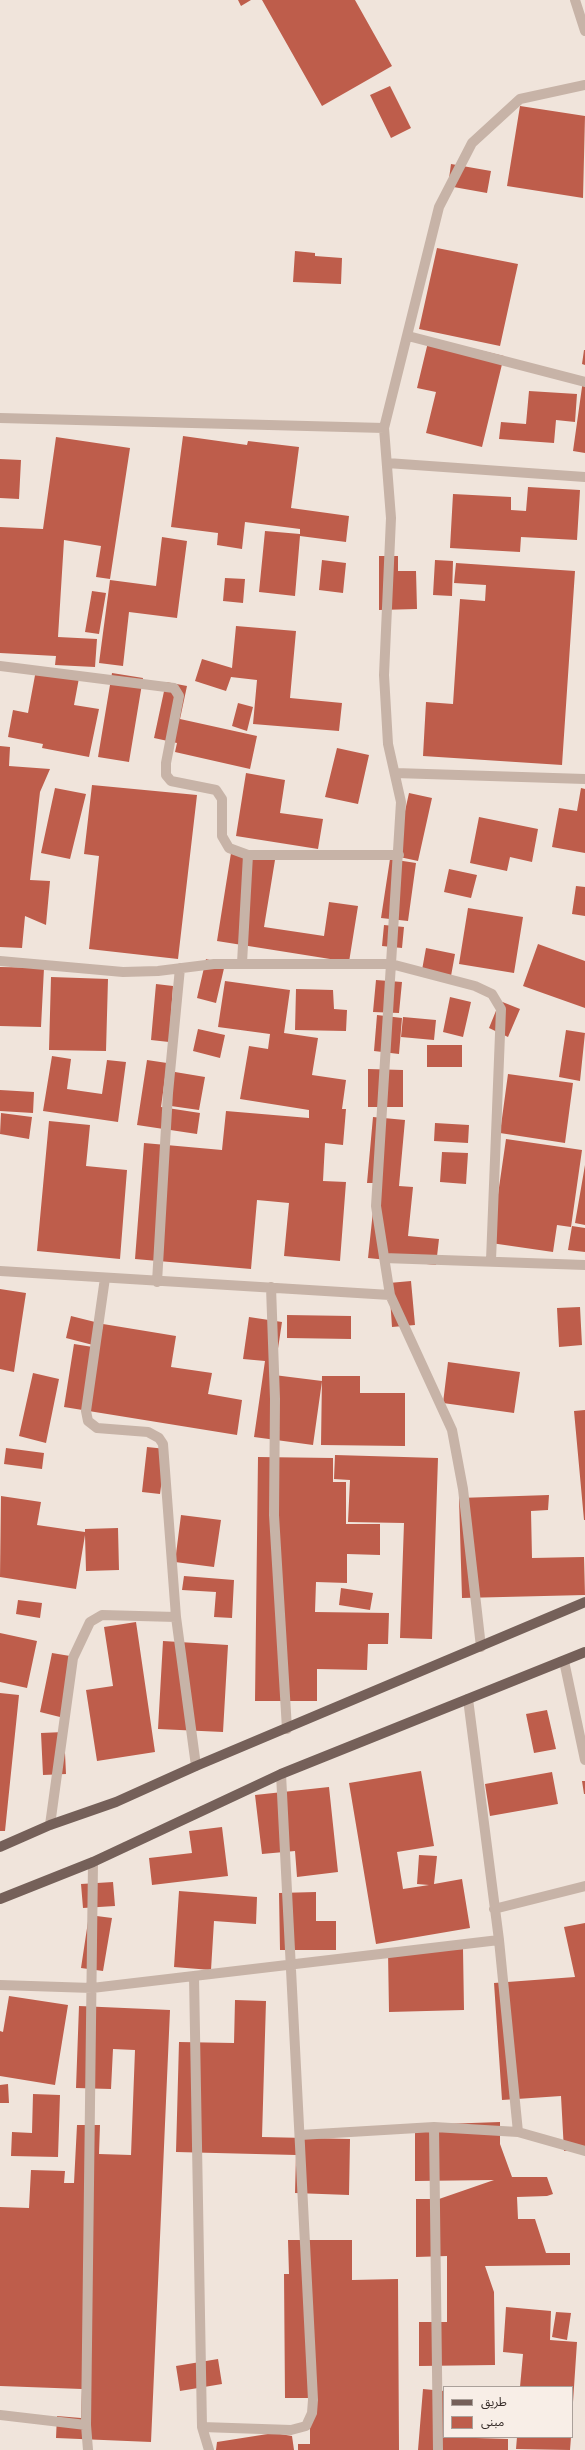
<!DOCTYPE html>
<html>
<head>
<meta charset="utf-8">
<style>
  body { margin:0 }
  #map { position:relative; width:585px; height:2450px; overflow:hidden; background:#f0e4db; font-family:Barlow,"Noto Sans Arabic",sans-serif }
  canvas { display:block }
  .legend { position:absolute; left:443px; top:2386px; width:130px; height:52px; box-sizing:border-box; background:#f8eee7; border:1px solid #aaa09a; margin:0; padding:5px 7px; list-style:none; font-size:12px; color:#342a27 }
  .legend li { display:flex; align-items:center; gap:8px; height:20px }
  .legend b { width:20px; border:1px solid #aaa09a }
</style>
</head>
<body>
<div id="map">
<canvas width="585" height="2450"></canvas>
<ul class="legend">
<li><b style="height:5px;background:#756059"></b>طريق</li>
<li><b style="height:11px;background:#be5d4b"></b>مبنى</li>
</ul>
</div>
<script>
const context = document.querySelector('canvas').getContext('2d');
context.lineJoin = 'round';
function paint(path, color) {
  context.fillStyle = color;
  context.fill(path, 'evenodd');
}
function poly(rows) {
  const path = new Path2D();
  for (const r of rows) {
    path.moveTo(r[0], r[1]);
    for (let i = 2; i < r.length; i += 2) path.lineTo(r[i], r[i + 1]);
  }
  return path;
}
function strokePath(path, color, width, dash) {
  context.strokeStyle = color;
  context.lineWidth = width;
  context.lineCap = dash ? 'butt' : 'round';
  context.setLineDash(dash || []);
  context.stroke(path);
}
paint(poly([
  [238,0,251,0,241,6],
  [262,0,355,0,392,66,322,106],
  [390,86,411,128,391,138,370,95],
  [520,106,585,116,583,198,507,186],
  [451,164,491,171,487,193,448,186],
  [437,248,518,264,500,346,419,329],
  [295,251,315,253,315,256,342,258,341,284,293,282],
  [429,338,504,356,482,447,426,433,436,392,417,388],
  [584,350,585,350,585,365,582,364],
  [583,380,585,380,585,453,573,451],
  [529,391,577,394,575,422,556,420,554,443,499,439,501,422,526,424],
  [183,436,247,445,248,441,299,447,291,508,349,516,346,542,300,536,295,596,259,592,265,531,300,534,300,529,245,522,242,549,217,545,218,533,171,527],
  [56,437,130,448,110,579,96,577,101,546,64,540,58,637,97,639,95,667,55,665,56,656,0,653,0,527,43,529],
  [0,459,21,460,19,499,0,498],
  [528,487,580,490,577,540,521,537,520,552,450,548,453,494,511,497,511,510,526,511],
  [162,537,187,541,177,618,129,612,123,666,99,663,110,580,156,586],
  [379,556,398,556,398,571,416,571,417,609,379,610],
  [322,560,346,563,343,593,319,590],
  [435,560,453,561,452,596,433,595],
  [456,563,575,571,562,765,423,756,426,702,453,704,460,599,485,601,486,585,454,583],
  [225,578,245,579,243,603,223,601],
  [92,591,106,593,99,634,85,632],
  [236,626,296,631,290,698,342,703,339,731,253,724,257,680,231,677,226,691,195,681,202,659,232,668],
  [36,670,79,678,74,705,99,709,89,757,42,748,43,744,8,737,13,710,28,713],
  [112,673,143,678,129,762,98,757],
  [166,682,187,686,180,719,257,736,250,769,175,752,177,743,154,738],
  [238,703,253,707,247,731,232,726],
  [0,746,10,747,9,766,50,769,40,792,30,880,50,881,46,925,25,916,22,948,0,947],
  [337,748,369,755,358,804,325,797],
  [246,773,285,780,280,813,323,819,318,849,236,836],
  [92,785,197,795,178,959,89,949,99,856,84,854],
  [55,788,86,794,70,859,41,853],
  [581,788,585,789,585,853,552,847,559,808,577,811],
  [409,793,432,798,418,861,395,856],
  [479,817,538,829,532,862,510,857,507,871,470,863],
  [231,853,275,860,264,927,324,936,329,902,358,906,349,962,217,941],
  [390,859,416,863,408,921,381,918],
  [449,869,477,875,471,898,444,892],
  [576,886,585,887,585,916,572,914],
  [468,908,523,917,514,973,459,964],
  [384,925,404,927,402,948,382,946],
  [538,944,585,961,585,1008,523,986],
  [426,948,455,954,451,976,422,970],
  [206,959,225,964,216,1003,197,998],
  [0,967,44,968,41,1027,0,1026],
  [51,977,108,979,106,1051,49,1050],
  [376,980,402,982,399,1013,373,1012],
  [225,981,290,990,284,1033,318,1038,312,1075,346,1080,342,1109,346,1109,343,1145,325,1143,323,1181,346,1182,340,1261,284,1256,289,1203,257,1200,251,1269,135,1259,144,1143,222,1150,226,1111,309,1118,309,1110,240,1099,249,1046,268,1049,270,1034,218,1027],
  [156,984,173,986,169,1042,151,1040],
  [296,989,333,990,334,1009,347,1010,346,1031,295,1030],
  [450,997,471,1002,463,1037,443,1032],
  [500,1001,520,1009,508,1037,489,1028],
  [377,1015,402,1018,399,1054,374,1051],
  [403,1017,436,1020,434,1040,401,1037],
  [198,1029,225,1035,220,1058,193,1051],
  [566,1030,585,1033,580,1081,559,1077],
  [427,1045,462,1045,462,1067,427,1067],
  [52,1056,71,1059,67,1089,102,1094,107,1060,126,1062,118,1122,43,1111],
  [147,1060,167,1063,161,1107,200,1113,197,1134,137,1125],
  [368,1069,403,1070,403,1107,368,1107],
  [169,1071,205,1077,199,1110,164,1105],
  [508,1074,573,1083,565,1143,500,1133],
  [0,1090,34,1092,33,1113,0,1111],
  [1,1113,32,1117,29,1139,0,1134],
  [373,1117,405,1120,399,1186,413,1187,408,1236,439,1239,436,1265,368,1258,376,1183,367,1183],
  [49,1121,90,1125,86,1166,127,1170,120,1259,37,1251],
  [435,1123,469,1125,468,1143,434,1141],
  [506,1139,582,1150,571,1227,557,1225,553,1252,491,1243],
  [442,1152,468,1153,466,1184,440,1182],
  [585,1165,585,1225,575,1223],
  [572,1226,585,1228,585,1252,568,1250],
  [411,1281,415,1325,392,1327,389,1283],
  [0,1289,26,1293,14,1372,0,1369],
  [580,1307,582,1345,559,1347,557,1308],
  [287,1315,351,1316,351,1339,287,1338],
  [71,1316,99,1323,93,1345,66,1338],
  [249,1317,282,1322,274,1375,322,1381,313,1445,254,1437,265,1361,243,1359],
  [103,1324,176,1336,171,1367,212,1373,208,1394,242,1400,237,1435,64,1407,74,1344,99,1348],
  [448,1362,520,1372,514,1413,443,1403],
  [33,1373,59,1379,46,1443,19,1436],
  [322,1376,360,1376,360,1393,405,1393,405,1446,321,1445],
  [585,1410,585,1520,584,1520,574,1411],
  [147,1447,166,1449,160,1494,142,1492],
  [6,1448,44,1453,42,1469,4,1464],
  [335,1455,438,1458,432,1639,400,1638,404,1523,348,1522,350,1480,334,1479],
  [258,1457,333,1458,333,1482,346,1482,346,1524,380,1524,380,1555,347,1554,347,1583,316,1582,315,1612,389,1613,388,1644,368,1644,367,1670,317,1669,317,1701,255,1701],
  [549,1495,548,1510,531,1511,532,1558,584,1557,585,1595,462,1598,459,1498],
  [1,1496,41,1502,37,1525,85,1532,85,1529,118,1528,119,1570,86,1571,85,1535,76,1589,0,1577],
  [181,1515,221,1520,214,1567,175,1562],
  [184,1576,234,1580,232,1618,214,1617,216,1592,182,1590],
  [341,1588,373,1593,370,1610,339,1605],
  [18,1600,42,1603,40,1618,16,1614],
  [136,1622,155,1752,97,1761,86,1690,113,1686,104,1627],
  [0,1633,37,1641,27,1688,0,1682],
  [163,1641,228,1645,223,1732,158,1729],
  [52,1653,76,1657,64,1718,40,1712],
  [0,1693,19,1695,5,1831,0,1831],
  [547,1710,556,1749,534,1753,526,1714],
  [64,1732,66,1774,43,1775,41,1733],
  [421,1771,434,1846,397,1852,403,1889,429,1885,417,1884,419,1855,437,1856,434,1884,462,1879,470,1928,376,1944,349,1783],
  [552,1772,558,1804,490,1816,485,1784],
  [582,1781,585,1781,585,1794,584,1794],
  [329,1787,338,1872,297,1877,295,1851,262,1854,255,1795],
  [222,1827,228,1876,152,1885,149,1858,192,1853,189,1831],
  [113,1882,115,1906,83,1908,81,1884],
  [179,1891,257,1897,256,1924,214,1921,211,1970,174,1967],
  [316,1892,316,1921,336,1921,336,1950,280,1950,279,1893],
  [89,1915,112,1918,103,1971,81,1968],
  [585,1923,585,2150,564,2151,561,2096,502,2100,494,1983,575,1977,564,1927],
  [463,1949,464,2010,389,2012,388,1951],
  [9,1996,68,2005,55,2085,0,2076,0,2031,3,2032],
  [235,2000,266,2001,262,2137,350,2139,349,2195,295,2193,296,2155,176,2152,179,2042,234,2043],
  [79,2006,170,2010,151,2442,56,2438,57,2416,81,2418,82,2389,0,2386,0,2207,29,2208,31,2170,65,2171,64,2183,74,2183,77,2125,100,2125,99,2154,131,2155,135,2050,113,2049,111,2089,76,2088],
  [8,2084,9,2103,0,2103,0,2085],
  [33,2094,60,2095,58,2157,11,2156,12,2132,32,2133],
  [500,2122,500,2144,512,2177,547,2177,553,2194,547,2196,517,2197,518,2219,535,2219,546,2253,570,2253,570,2265,485,2266,494,2292,495,2365,419,2366,419,2322,447,2322,447,2256,416,2257,416,2199,439,2199,494,2180,415,2181,415,2125],
  [288,2240,352,2240,352,2280,398,2279,399,2450,298,2450,298,2444,310,2444,310,2398,285,2398,284,2274,289,2274],
  [506,2307,551,2311,550,2340,577,2342,573,2402,572,2387,520,2387,523,2354,503,2352],
  [556,2312,571,2313,567,2340,552,2337],
  [218,2359,222,2384,180,2391,176,2366],
  [423,2389,444,2391,444,2437,508,2439,508,2450,418,2450],
  [274,2433,292,2436,294,2450,216,2450,217,2442],
  [517,2437,571,2437,570,2450,516,2449]
]), '#be5d4b');
strokePath(poly([
  [575,0,585,31],
  [408,336,585,382],
  [0,418,384,428],
  [387,463,585,477],
  [0,666,174,688,179,696,166,763,166,775,171,781,216,790,222,799,222,836,229,848,248,855,242,963],
  [395,773,585,779],
  [248,855,399,855],
  [0,961,123,972,158,971,214,964,391,964,475,986,492,994,501,1009,491,1260],
  [384,1258,585,1265],
  [0,1271,390,1295],
  [105,1278,86,1411,88,1421,97,1428,148,1432,159,1438,163,1444,176,1617,196,1766],
  [157,1282,168,1093,180,968],
  [271,1287,275,1399,274,1515,287,1729],
  [481,1647,463,1489,452,1430,390,1295,376,1206,401,802,388,744,384,675,391,518,384,428,439,207,472,143,520,99,585,85],
  [564,1661,585,1760],
  [468,1699,499,1940,518,2132],
  [50,1825,73,1658,90,1622,102,1615,176,1617],
  [494,1909,585,1886],
  [194,1976,202,2427,209,2450],
  [0,1985,92,1988,499,1940],
  [434,2127,438,2450],
  [300,2135,434,2127,518,2132,585,2151],
  [0,2415,86,2425],
  [202,2427,291,2430,306,2426,312,2413,313,2400,281,1774],
  [88,2450,86,2425,93,1862]
]), '#c7b3a7', 10);
strokePath(poly([
  [0,1847,50,1825,116,1802,196,1766,585,1602],
  [0,1899,93,1862,281,1774,585,1652]
]), '#756059', 10);
</script>
</body>
</html>
